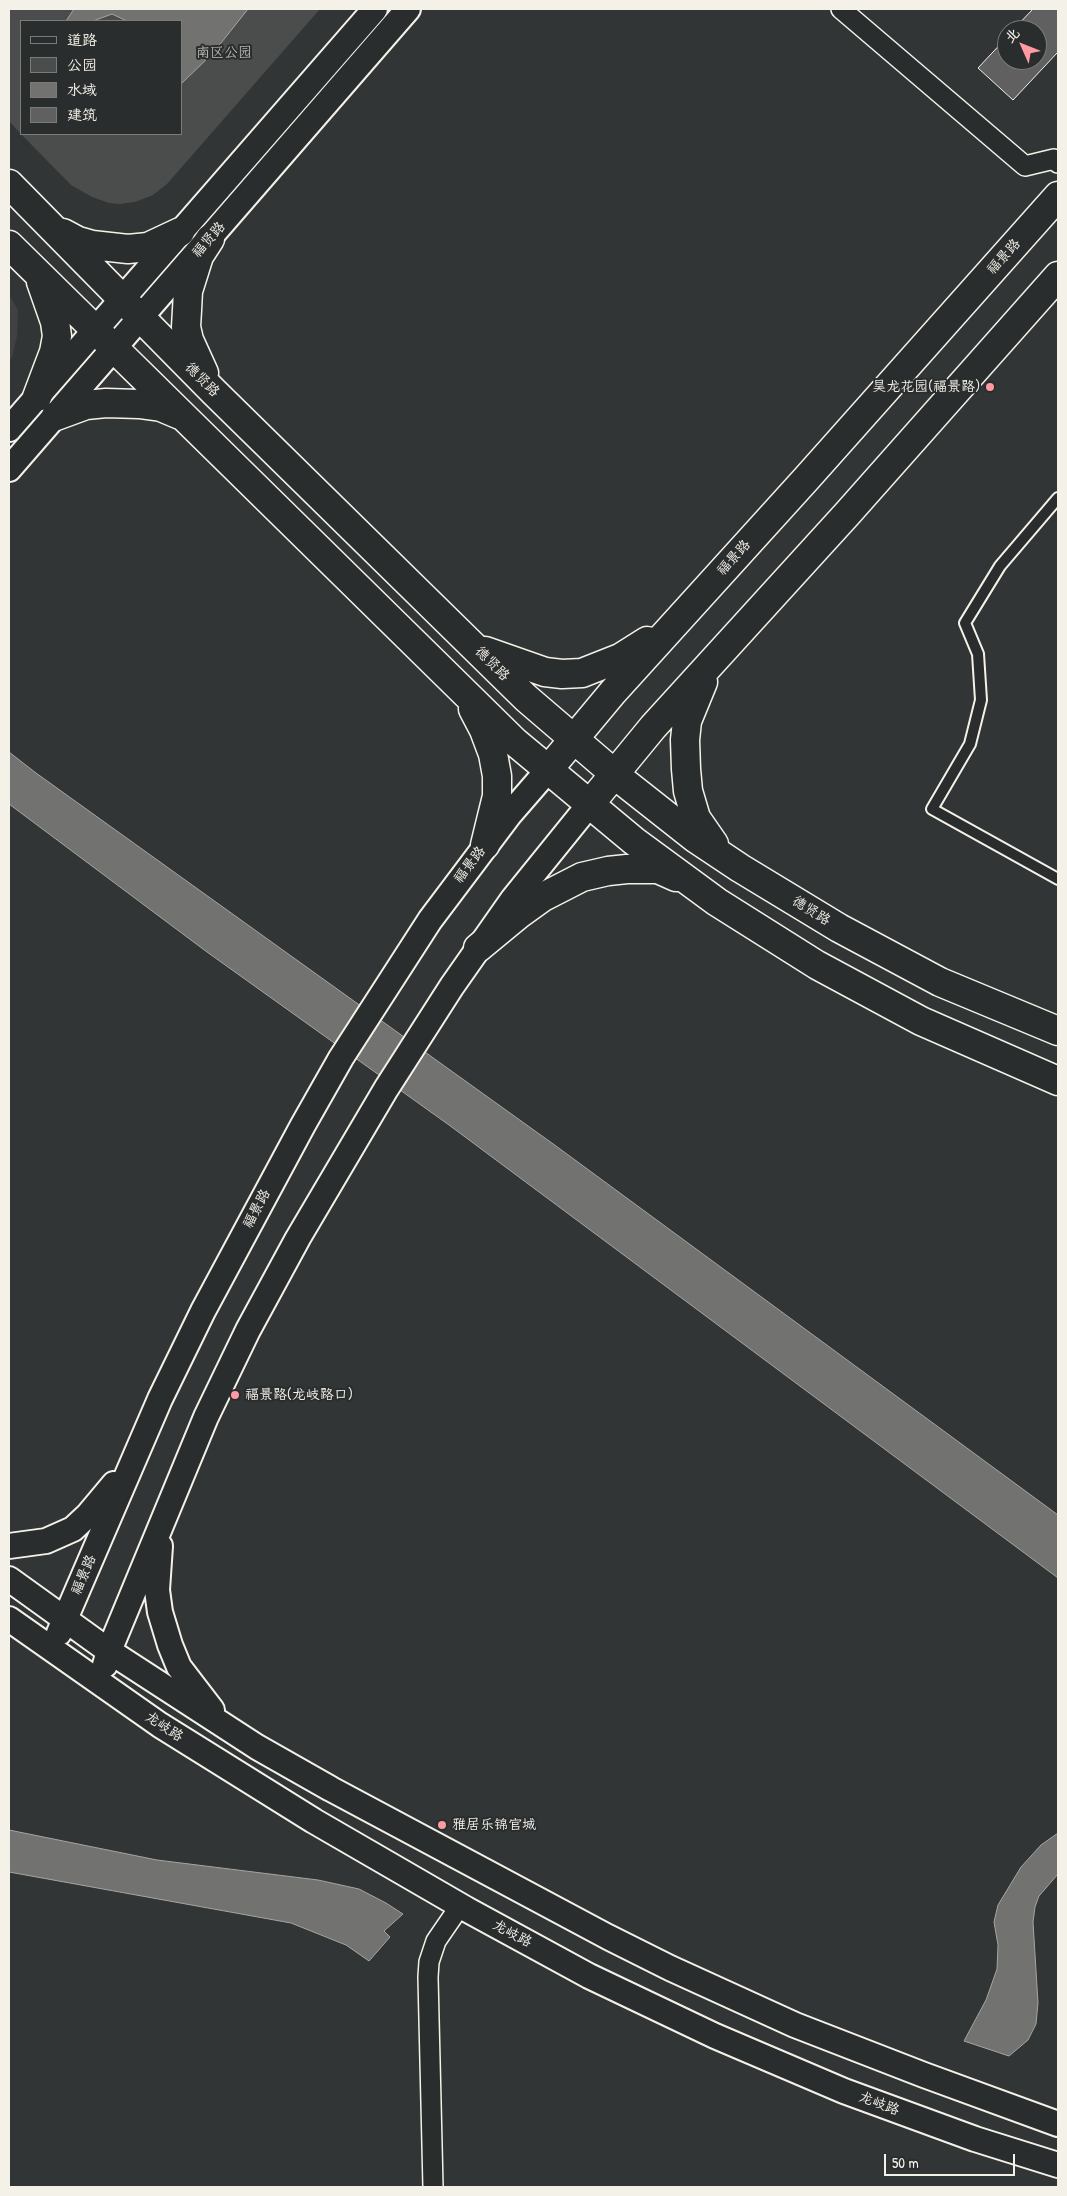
<!DOCTYPE html>
<html>
<head>
<meta charset="utf-8">
<style>
  body { margin:0 }
  #map { position:relative; width:1067px; height:2196px; overflow:hidden; background:#323535; font-family:"Patrick Hand","LXGW WenKai TC",sans-serif }
  canvas { display:block }
  .frame { position:absolute; inset:0; border:10px solid #f4f1e8; pointer-events:none }
  .legend { position:absolute; left:20px; top:20px; width:162px; height:115px; box-sizing:border-box; background:#2a2d2e; border:1px solid #7b7b78; margin:0; padding:6px 9px; list-style:none; font-size:15px; color:#f4f1e8 }
  .legend li { display:flex; align-items:center; gap:10px; height:25px }
  .legend b { width:25px; border:1px solid #7b7b78 }
  .north { position:absolute; left:997px; top:20px; width:50px; height:50px; box-sizing:border-box; background:#2a2d2e; border:1px solid #7b7b78; border-radius:50%; rotate:314deg; font-size:14px; font-weight:700; line-height:20px; text-align:center; color:#f4f1e8 }
  .north::after { content:''; display:block; margin:auto; width:18px; height:22px; background:#ff9aa2; clip-path:polygon(50% 0,100% 100%,50% 72%,0 100%) }
  .scale { position:absolute; left:884px; top:2154px; width:131px; height:22px; box-sizing:border-box; border:2px solid #f4f1e8; border-top:0; padding-left:6px; font-size:15px; line-height:18px; white-space:nowrap; color:#f4f1e8; -webkit-text-stroke:4px #2a2d2e; paint-order:stroke }
</style>
</head>
<body>
<div id="map">
<canvas width="1067" height="2196"></canvas>
<div class="frame"></div>
<ul class="legend">
<li><b style="height:6px;background:#2a2d2e"></b>道路</li>
<li><b style="height:14px;background:#4b4d4c"></b>公园</li>
<li><b style="height:14px;background:#727370"></b>水域</li>
<li><b style="height:14px;background:#5f605f"></b>建筑</li>
</ul>
<div class="north">北</div>
<div class="scale">50 m</div>
</div>
<script>
const context = document.querySelector('canvas').getContext('2d');
context.lineJoin = 'round';
function paint(path, color) {
  context.fillStyle = color;
  context.fill(path, 'evenodd');
}
function poly(rows) {
  const path = new Path2D();
  for (const r of rows) {
    path.moveTo(r[0], r[1]);
    for (let i = 2; i < r.length; i += 2) path.lineTo(r[i], r[i + 1]);
  }
  return path;
}
function strokePath(path, color, width, dash) {
  context.strokeStyle = color;
  context.lineWidth = width;
  context.lineCap = dash ? 'butt' : 'round';
  context.setLineDash(dash || []);
  context.stroke(path);
}
function label(font, color, halo, rows, align = 'center') {
  context.font = font + ' "Patrick Hand","LXGW WenKai TC",sans-serif';
  context.lineWidth = 4;
  context.setLineDash([]);
  context.textBaseline = 'middle';
  context.strokeStyle = halo;
  context.fillStyle = color;
  for (const [text, x, y, turn = 0] of rows) {
    context.save();
    context.translate(x, y);
    context.rotate((+turn || 0) * Math.PI / 180);
    context.textAlign = isNaN(turn) ? turn : align;
    if (halo) context.strokeText(text, 0, 0);
    context.fillText(text, 0, 0);
    context.restore();
  }
}
paint(poly([
  [9,294,18,310,17,336,12,357,9,361]
]), '#404242');
paint(poly([
  [9,9,320,9,167,184,153,195,135,202,120,204,109,203,92,197,71,185,21,134,181,134,181,21,21,21,21,134,9,121]
]), '#4b4d4c');
const water = poly([
  [74,9,248,9,213,53,181,84,181,21,127,21,112,14,93,21,66,21,74,9],
  [9,752,36,773,556,1146,1058,1515,1058,1578,449,1125,207,952,9,804,9,752],
  [9,1830,157,1860,318,1880,359,1889,386,1903,403,1914,384,1931,390,1937,369,1961,346,1945,291,1923,9,1872,9,1830],
  [1058,1833,1058,1874,1039,1896,1035,1907,1033,1922,1038,2003,1036,2024,1028,2040,1009,2056,964,2041,986,2000,997,1969,998,1945,994,1922,998,1905,1021,1867,1041,1845,1058,1833]
]);
paint(water, '#727370');
strokePath(water, '#a6a5a0', 1);
const building = poly([
  [1033,9,1058,9,1058,52,1013,100,978,68,1007,37,1007,60,1037,60,1037,30,1013,30,1033,9]
]);
paint(building, '#5f605f');
strokePath(building, '#f4f1e8', 1);
const service = poly([
  [1058,498,1000,566,965,623,978,654,981,700,970,744,932,809,1058,879]
]);
const minor = poly([
  [841,9,1025,166,1054,159,1058,163],
  [433,2187,428,1977,429,1962,436,1941,460,1906]
]);
const tertiary = poly([
  [9,429,375,9],
  [9,469,408,9],
  [9,1546,46,1541,73,1529,88,1515,114,1484],
  [160,1546,157,1590,160,1612,170,1645,179,1667,212,1710],
  [9,1579,109,1651,257,1747,331,1789,608,1937,670,1968,795,2025,924,2075,1058,2124],
  [9,1619,160,1725,314,1821,466,1909,589,1976,715,2036,844,2091,975,2139,1058,2165],
  [59,1633,160,1399,203,1311,303,1125,341,1058,430,920,509,815,548,770],
  [105,1665,109,1651,206,1417,248,1330,298,1238,386,1089,452,986,513,899,589,805]
]);
const secondary = poly([
  [9,184,214,392,526,698,624,782,695,838,740,868,839,928,940,982,1058,1031],
  [63,233,78,241,92,245,128,249,148,247,180,232],
  [9,245,515,742,634,841,717,902,817,965,921,1021,1058,1081],
  [204,373,189,340,186,327,187,310,188,291,199,256,210,239],
  [37,397,54,352,57,336,55,322,41,282],
  [56,416,86,405,106,403,139,404,161,407,180,415],
  [485,651,545,672,562,674,582,673,620,658,647,641],
  [703,682,687,721,685,740,686,769,688,791,696,818,714,844],
  [473,709,484,730,493,754,497,776,497,796,485,845],
  [548,770,613,692,807,478,1058,196],
  [589,805,653,727,847,514,1058,276],
  [478,948,518,915,543,897,582,877,608,871,627,869,658,869,676,877]
]);
strokePath(service, '#f4f1e8', 14);
strokePath(minor, '#f4f1e8', 22);
strokePath(tertiary, '#f4f1e8', 28);
strokePath(secondary, '#f4f1e8', 31);
strokePath(service, '#2a2d2e', 10);
strokePath(minor, '#2a2d2e', 19);
strokePath(tertiary, '#2a2d2e', 24);
strokePath(secondary, '#2a2d2e', 28);
for (const [x, y, r, color] of [
  [990,387,5,"#ff9aa2"],
  [235,1395,5,"#ff9aa2"],
  [442,1825,5,"#ff9aa2"]
]) {
  const dot = new Path2D();
  dot.arc(x, y, r, 0, 2 * Math.PI);
  context.fillStyle = color;
  context.fill(dot);
  strokePath(dot, '#2a2d2e', 2);
}
label('14px', '#b9b8b1', '#2a2d2e', [
  ["南区公园",224,53]
]);
label('14px', '#f4f1e8', '#2a2d2e', [
  ["福贤路",209,240,-49],
  ["福景路",1004,257,-48],
  ["德贤路",202,380,45],
  ["福景路",734,558,-48],
  ["德贤路",492,664,45],
  ["福景路",470,865,-53],
  ["德贤路",811,911,32],
  ["福景路",257,1209,-62],
  ["福景路",84,1575,-67],
  ["龙岐路",164,1727,33],
  ["龙岐路",512,1934,28],
  ["龙岐路",879,2104,21]
]);
label('14px', '#f4f1e8', '#2a2d2e', [
  ["昊龙花园(福景路)",980,387,"right"],
  ["福景路(龙岐路口)",245,1395],
  ["雅居乐锦官城",452,1825]
], 'left');
</script>
</body>
</html>
